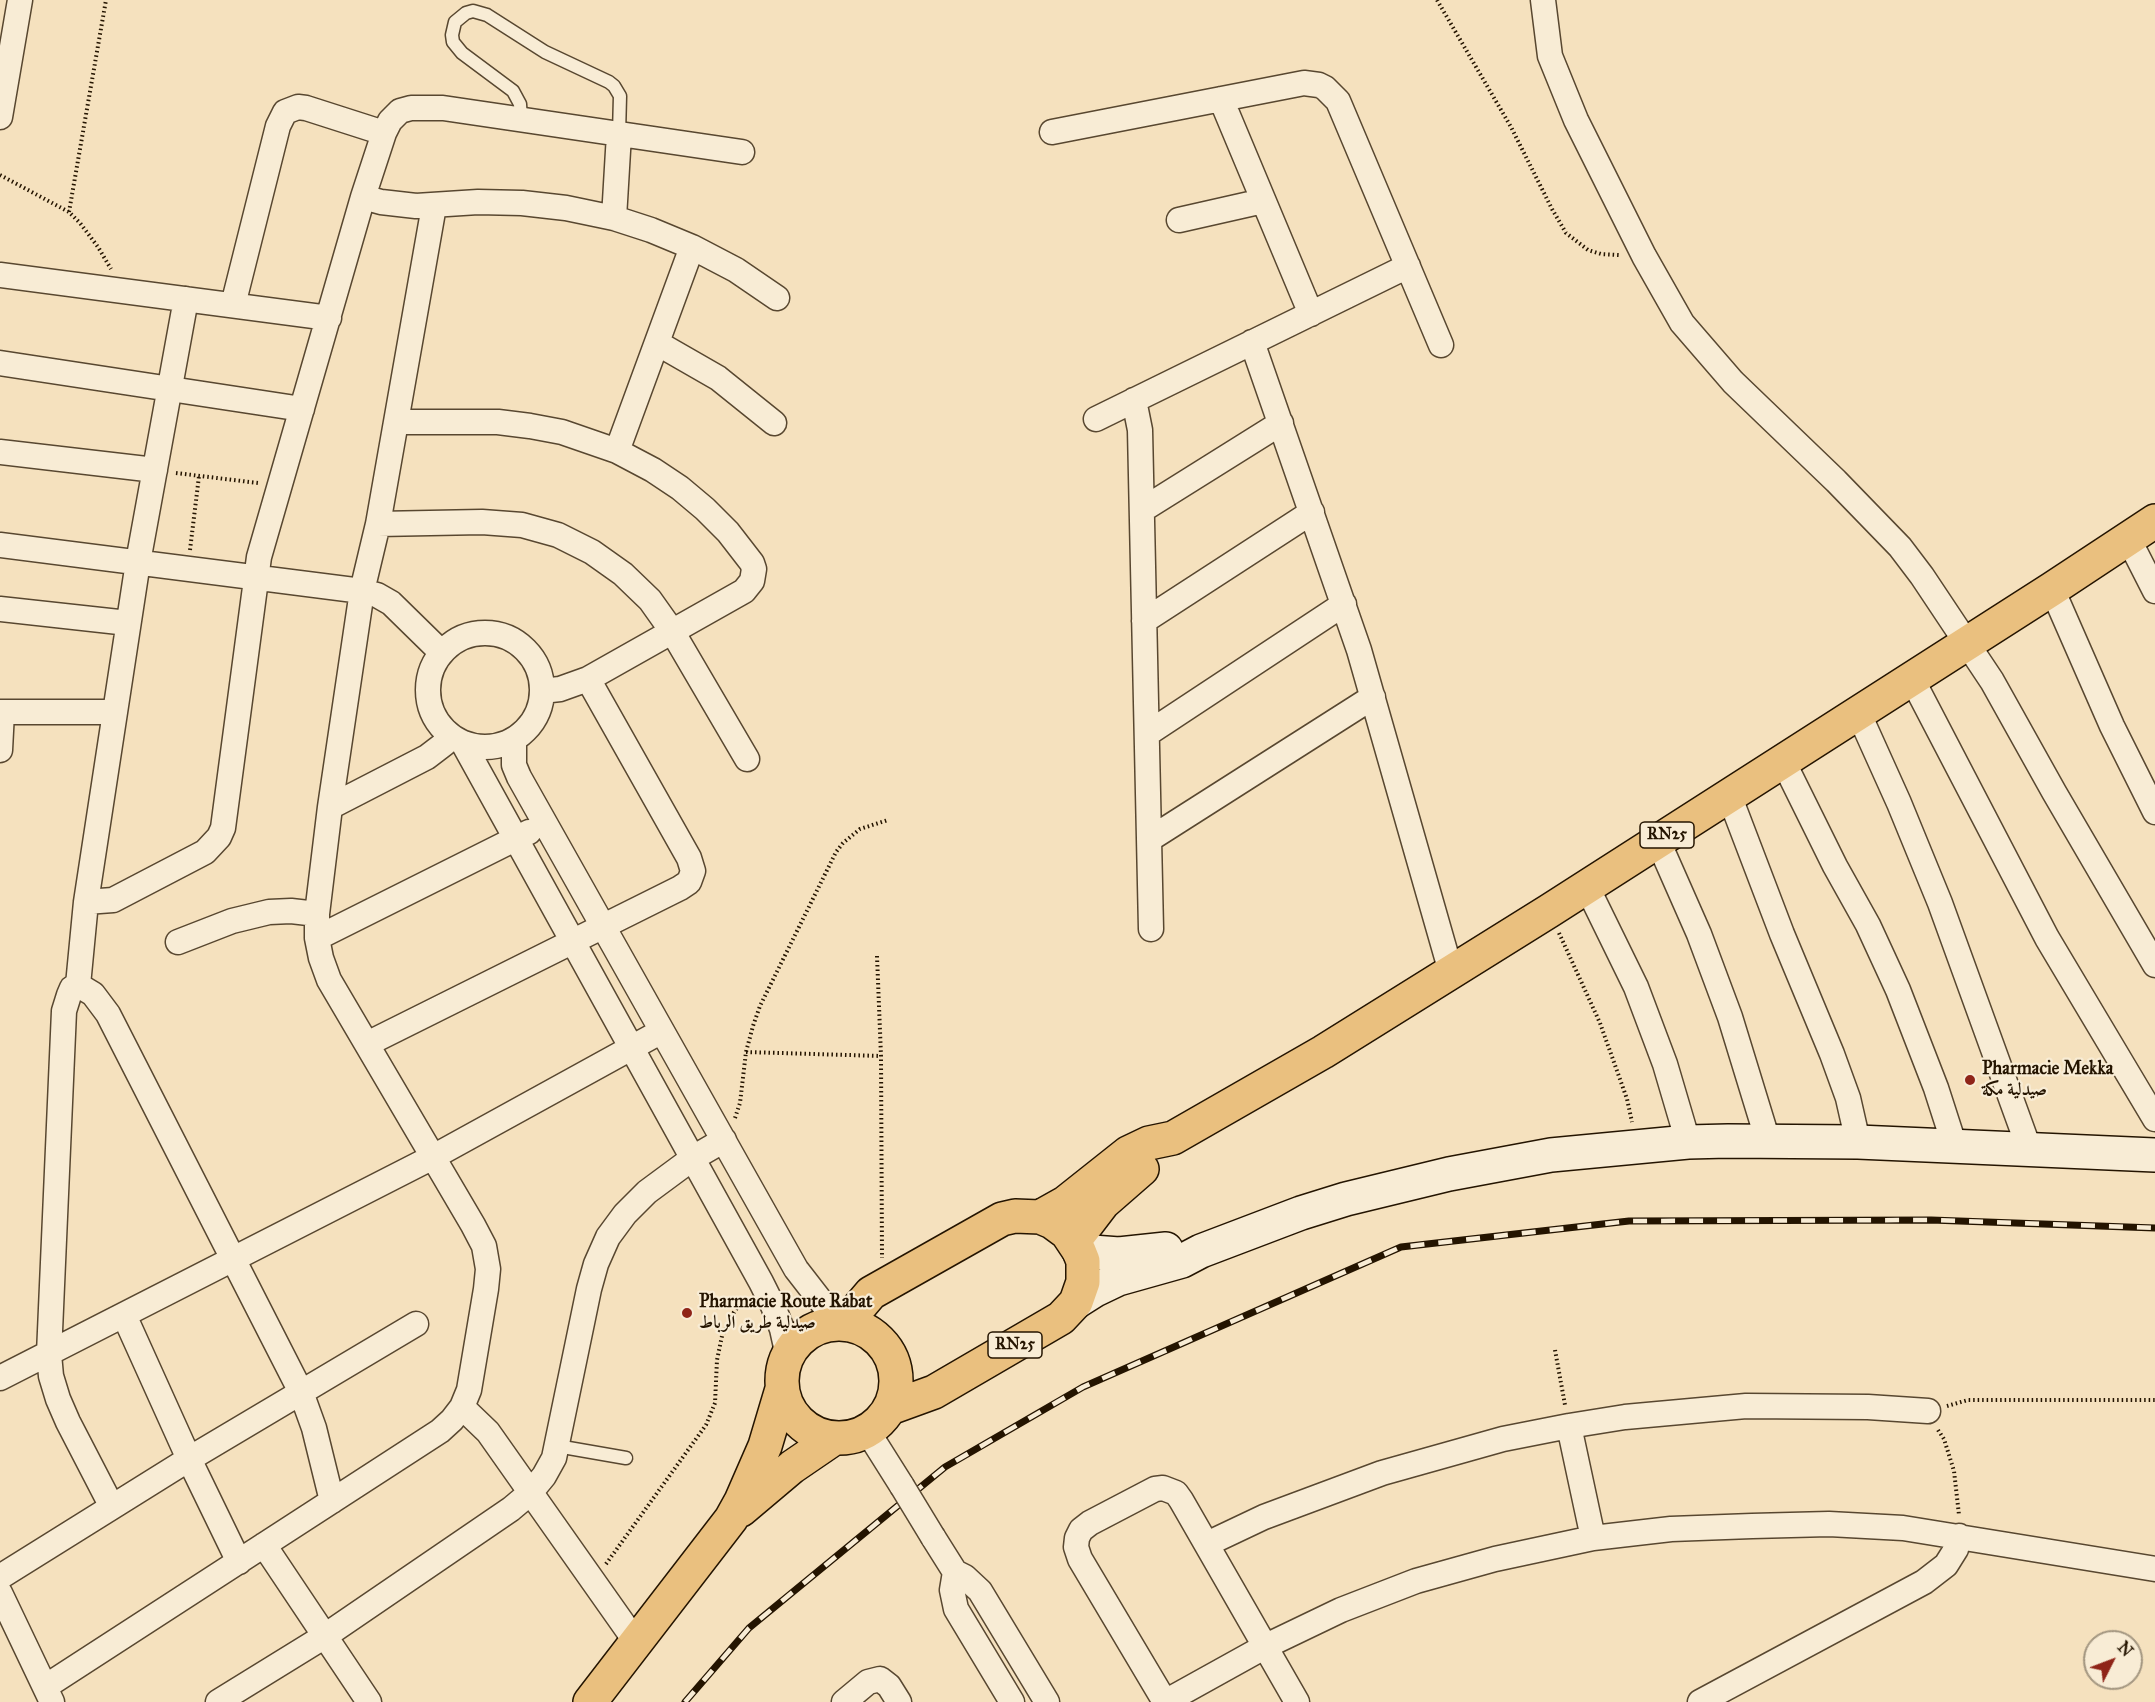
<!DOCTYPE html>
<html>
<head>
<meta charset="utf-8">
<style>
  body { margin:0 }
  #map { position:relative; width:2155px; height:1702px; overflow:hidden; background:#f5e1be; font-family:"IM FELL Great Primer",serif }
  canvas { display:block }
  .north { position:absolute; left:2083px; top:1630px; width:60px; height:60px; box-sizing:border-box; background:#f8ecd5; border:2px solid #a39680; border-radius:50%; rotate:48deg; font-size:16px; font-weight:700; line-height:24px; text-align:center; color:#241400 }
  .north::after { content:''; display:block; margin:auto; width:21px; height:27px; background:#8f2418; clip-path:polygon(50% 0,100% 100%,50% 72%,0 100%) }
</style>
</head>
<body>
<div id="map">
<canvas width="2155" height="1702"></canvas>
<div class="north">N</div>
</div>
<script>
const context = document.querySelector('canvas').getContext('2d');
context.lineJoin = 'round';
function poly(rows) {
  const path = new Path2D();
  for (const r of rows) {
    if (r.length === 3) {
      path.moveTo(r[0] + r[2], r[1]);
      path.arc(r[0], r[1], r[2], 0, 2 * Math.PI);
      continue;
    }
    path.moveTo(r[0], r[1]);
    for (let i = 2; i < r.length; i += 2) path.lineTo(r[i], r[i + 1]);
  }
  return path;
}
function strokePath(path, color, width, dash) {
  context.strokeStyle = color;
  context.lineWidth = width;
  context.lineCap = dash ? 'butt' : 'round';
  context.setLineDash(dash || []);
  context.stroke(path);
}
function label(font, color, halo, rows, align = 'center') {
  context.font = font + ' "IM FELL Great Primer",Amiri,serif';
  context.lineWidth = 4.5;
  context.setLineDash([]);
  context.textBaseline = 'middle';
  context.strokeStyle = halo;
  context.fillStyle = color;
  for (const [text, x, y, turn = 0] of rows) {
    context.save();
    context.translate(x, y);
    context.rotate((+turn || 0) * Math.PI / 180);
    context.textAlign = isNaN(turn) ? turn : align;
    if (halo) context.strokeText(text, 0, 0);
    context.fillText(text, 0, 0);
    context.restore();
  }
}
const lane = poly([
  [521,120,520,104,513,91,462,53,453,42,452,35,455,22,466,13,473,11,487,15,545,52,609,82,614,86,620,96,619,134],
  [557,1446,626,1458]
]);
const street = poly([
  [1543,0,1550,56,1576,120,1644,256,1682,323,1733,382,1836,481,1900,547,1922,576,1992,681,2054,792,2155,965],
  [1221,99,1311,314],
  [0,117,20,0],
  [1052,132,1304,83,1319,85,1325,88,1338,101,1441,345],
  [363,197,381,202,416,206,478,202,522,203,566,208,614,218,651,230,692,247,736,270,777,298],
  [614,218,619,134],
  [1179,220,1263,201],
  [0,275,329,318],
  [233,305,278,126,285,112,298,107,306,108,384,133],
  [1252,342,1359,650,1451,972],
  [657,343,718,378,774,423],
  [0,363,302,409],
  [1134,400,1140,430,1151,929],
  [1096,419,1408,266],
  [397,422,498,422,530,426,562,432,617,451,653,470,680,488,705,509,728,532,752,563,754,569,752,581,744,591,588,679,560,689,542,691],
  [617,451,692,247],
  [0,452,155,470],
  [1142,510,1281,423],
  [378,524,482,522,522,525,558,535,592,552,623,574,650,600,672,631,747,759],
  [2128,538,2155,591],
  [0,545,362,591,377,595,391,603,441,652],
  [2052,589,2112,726,2155,812],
  [0,609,128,623],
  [1144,621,1312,512],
  [485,690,57],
  [1912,679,2047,938,2155,1119],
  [0,712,115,712],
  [1858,712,1899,803,1940,903,2030,1151],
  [1147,734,1344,604],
  [514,739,514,765,519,777,796,1269,827,1309,843,1324],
  [463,743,761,1282,773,1306,782,1329,788,1356],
  [0,750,2,712],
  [1783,761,1835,866,1868,925,1898,990,1936,1088,1955,1147],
  [1729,795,1782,934,1832,1054,1848,1098,1858,1142],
  [330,807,427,757,444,744,450,736],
  [1150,839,1373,697],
  [1658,841,1699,934,1730,1017,1768,1141],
  [1587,887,1636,987,1665,1064,1688,1142],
  [86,902,113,900,205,852,219,837,223,828,259,557,363,197,384,133,390,121,400,111,411,108,443,108,742,152],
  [317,938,529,832],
  [178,942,232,921,269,912,291,911,317,914],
  [78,985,86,902,138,562,186,299],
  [367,1044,680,888,689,882,693,871,689,858,588,679],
  [124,1315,189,1459,239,1562],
  [0,1378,433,1157,662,1031],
  [462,1407,488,1432,636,1642],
  [1569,1426,1593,1538],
  [868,1432,902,1486],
  [112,1507,68,1422,58,1399,51,1376,49,1354,64,1011,69,995,72,988,78,985,93,994,108,1014,301,1392,314,1428,332,1501],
  [933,1537,955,1572,965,1577,980,1591,1047,1702],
  [1207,1544,1264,1517,1382,1473,1503,1439,1569,1426,1625,1417,1746,1406,1868,1407,1928,1411],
  [264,1545,369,1702],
  [955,1572,952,1590,956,1609,1012,1702],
  [0,1577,189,1459,416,1324],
  [0,1593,52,1702],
  [45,1687,440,1431,452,1420,462,1407,469,1390,486,1289,488,1269,484,1246,473,1225,329,980,321,958,317,938,317,914,330,807,362,591,378,524,434,206],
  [218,1702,325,1636,511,1509,530,1493,544,1476,554,1458,589,1289,596,1264,608,1237,625,1214,647,1192,693,1158,724,1140],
  [844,1702,868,1682,880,1679,889,1686,899,1702],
  [1165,1702,1266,1646,1341,1610,1416,1581,1495,1559,1593,1538,1671,1529,1752,1526,1829,1524,1903,1528,2155,1569],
  [1165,1702,1080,1559,1076,1547,1077,1538,1081,1530,1090,1523,1155,1489,1163,1488,1176,1493,1181,1500,1297,1702],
  [1700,1702,1924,1582,1946,1565,1956,1549,1959,1536]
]);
const secondary = poly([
  [1079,1251,1119,1254,1166,1249],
  [1076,1302,1095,1290,1118,1279,1182,1261,1201,1251,1301,1213,1346,1199,1449,1174,1551,1155,1688,1142,1728,1141,1858,1142,2155,1155]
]);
const primary = poly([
  [1040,1217,1065,1203,1128,1153,1149,1143,1173,1138,1323,1052,1549,911,2052,589,2155,521],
  [1074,1241,1103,1203,1142,1169],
  [839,1381,57],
  [849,1325,854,1313,871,1293,1002,1219,1015,1216,1040,1217,1052,1222,1067,1233,1079,1251,1083,1261,1083,1282,1076,1302,1061,1318,934,1392,890,1408],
  [741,1510,792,1467,833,1439],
  [590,1702,731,1519,741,1501,765,1446,782,1389]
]);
strokePath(lane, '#584730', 15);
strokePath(street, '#584730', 27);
strokePath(secondary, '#241400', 36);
strokePath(primary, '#241400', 36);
strokePath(poly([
  [1437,0,1511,127,1552,209,1566,233,1588,250,1601,254,1619,255],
  [0,175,69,212,80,223,98,247,111,269],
  [69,212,106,0],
  [176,473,258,483],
  [190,550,199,476],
  [1559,933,1600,1023,1627,1099,1632,1122],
  [877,956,881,1056,882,1258],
  [746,1052,881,1056],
  [735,1118,740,1103,746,1052,753,1026,760,1006,836,852,843,843,860,829,888,820],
  [1555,1350,1565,1405],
  [1947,1406,1968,1400,2155,1400],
  [1938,1430,1944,1439,1954,1471,1959,1515],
  [606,1564,706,1425,715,1403,717,1360,722,1336,734,1312,745,1298]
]), '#241400', 4, [1.5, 3]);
strokePath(lane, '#f8ecd5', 12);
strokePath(street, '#f8ecd5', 24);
strokePath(secondary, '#f8ecd5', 33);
strokePath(primary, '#eac07f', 33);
const rail = poly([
  [685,1702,749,1628,945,1467,1083,1387,1401,1247,1629,1221,1931,1220,2155,1228]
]);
strokePath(rail, '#241400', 7);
strokePath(rail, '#f8ecd5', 4.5, [14]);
const streetBridge = poly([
  [902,1486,933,1537]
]);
strokePath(streetBridge, '#584730', 27, []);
strokePath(streetBridge, '#f8ecd5', 24);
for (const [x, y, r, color] of [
  [1970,1080,6,"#8f2418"],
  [687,1313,6,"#8f2418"]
]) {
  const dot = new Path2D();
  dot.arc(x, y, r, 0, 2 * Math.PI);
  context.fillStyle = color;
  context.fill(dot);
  strokePath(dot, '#f8ecd5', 2);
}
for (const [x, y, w] of [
  [1667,835,54],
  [1015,1345,54]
]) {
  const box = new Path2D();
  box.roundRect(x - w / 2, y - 13, w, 26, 4.5);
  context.fillStyle = '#f8ecd5';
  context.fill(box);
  strokePath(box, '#241400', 1.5);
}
label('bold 16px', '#241400', null, [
  ["RN25",1667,835],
  ["RN25",1015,1345]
]);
label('bold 18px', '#241400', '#f8ecd5', [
  ["Pharmacie Mekka",1982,1070],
  ["صيدلية مكة",1982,1091],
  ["Pharmacie Route Rabat",699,1303],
  ["صيدلية طريق الرباط",699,1324]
], 'left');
</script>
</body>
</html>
